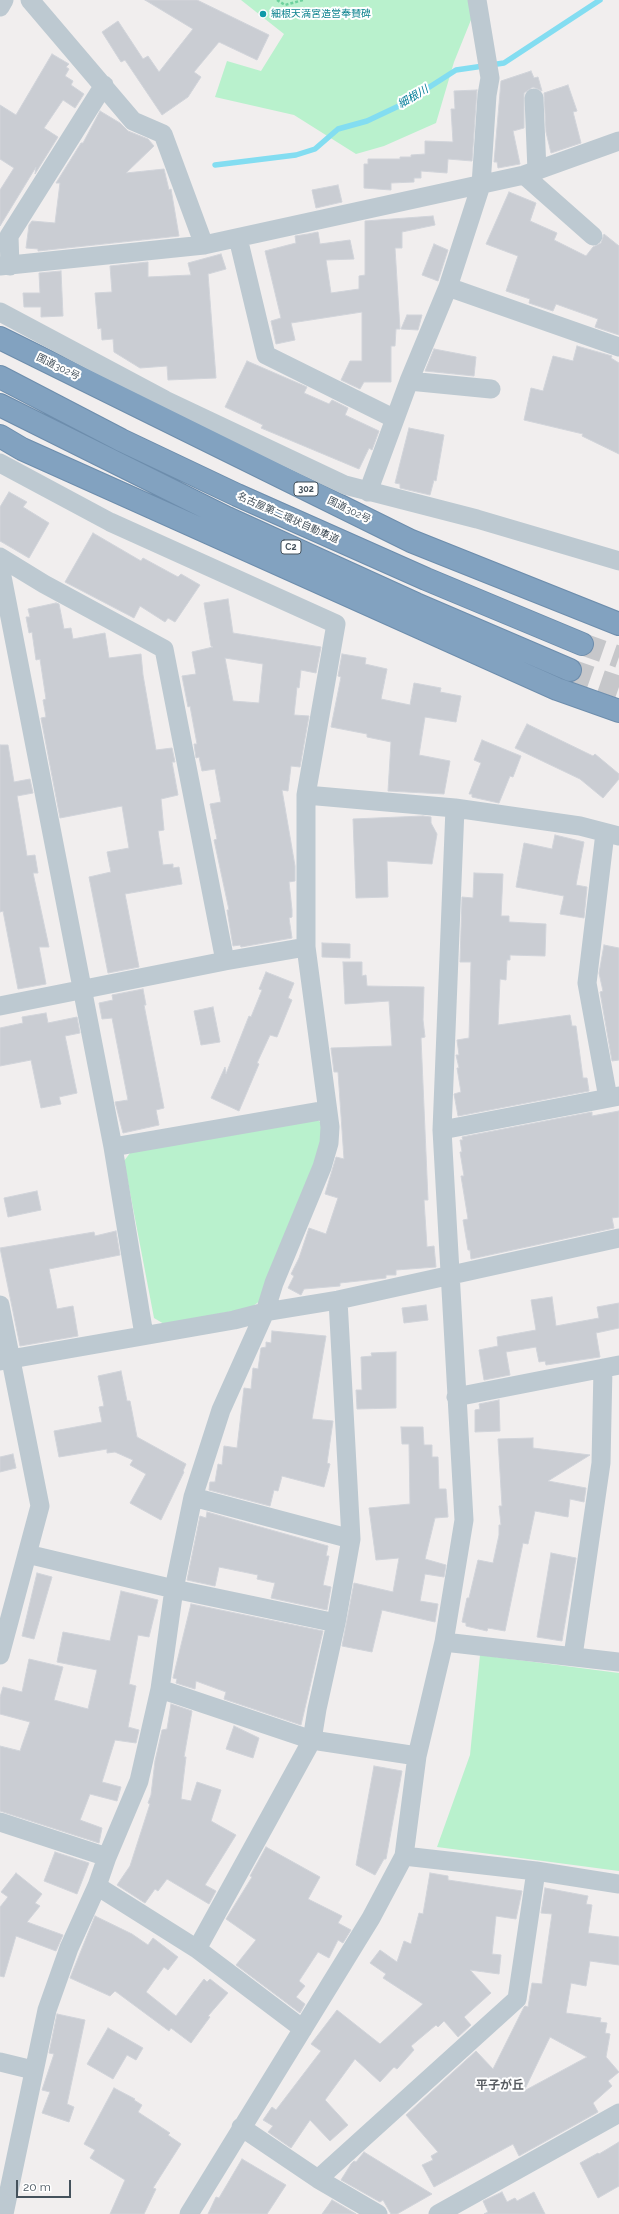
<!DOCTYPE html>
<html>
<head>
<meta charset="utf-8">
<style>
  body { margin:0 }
  #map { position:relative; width:619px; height:2214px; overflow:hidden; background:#f1eeee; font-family:Raleway,sans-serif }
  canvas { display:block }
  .scale { position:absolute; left:16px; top:2180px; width:55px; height:18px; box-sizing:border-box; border:2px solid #45525c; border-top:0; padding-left:5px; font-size:12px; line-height:14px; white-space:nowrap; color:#45525c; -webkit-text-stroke:3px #fff; paint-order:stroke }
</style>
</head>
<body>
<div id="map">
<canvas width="619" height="2214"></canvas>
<div class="scale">20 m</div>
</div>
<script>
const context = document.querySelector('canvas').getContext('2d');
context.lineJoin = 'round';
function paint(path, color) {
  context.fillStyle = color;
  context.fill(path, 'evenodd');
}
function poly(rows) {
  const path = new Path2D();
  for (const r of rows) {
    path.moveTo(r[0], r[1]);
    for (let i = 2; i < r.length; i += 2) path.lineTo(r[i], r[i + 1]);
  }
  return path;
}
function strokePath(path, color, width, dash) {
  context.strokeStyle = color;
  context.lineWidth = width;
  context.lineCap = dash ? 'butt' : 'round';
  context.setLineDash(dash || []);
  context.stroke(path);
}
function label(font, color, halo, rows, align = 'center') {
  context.font = font + ' Raleway,"Noto Sans JP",sans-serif';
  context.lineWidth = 4;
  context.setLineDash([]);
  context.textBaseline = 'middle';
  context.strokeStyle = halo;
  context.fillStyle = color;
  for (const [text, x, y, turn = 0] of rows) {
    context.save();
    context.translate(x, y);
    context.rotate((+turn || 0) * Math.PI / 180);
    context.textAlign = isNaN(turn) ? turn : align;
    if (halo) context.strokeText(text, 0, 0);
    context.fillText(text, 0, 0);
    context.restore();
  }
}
paint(poly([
  [241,0,479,0,454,62,436,123,384,146,356,154,294,115,215,97,227,61,261,71,284,34],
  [315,1117,324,1126,325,1137,264,1298,253,1306,244,1309,164,1324,154,1318,124,1161,130,1153],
  [480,1655,619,1673,619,1871,437,1847,470,1755]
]), '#b9f1cd');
strokePath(poly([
  [215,165,296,155,315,149,338,129,367,121,403,104,456,70,504,63,600,0]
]), '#83ddf1', 5.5);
const building = poly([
  [145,0,197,0,269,35,257,60,219,42,194,72,201,77,188,97,162,115,125,60,121,62,102,32,118,21,143,59,148,56,159,72,193,29,145,0],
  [52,54,69,64,66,67,69,69,65,76,73,81,71,85,84,94,75,108,63,100,44,128,58,137,35,174,36,167,0,226,0,190,14,168,0,159,0,105,16,115,52,54],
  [531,71,534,78,538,77,542,91,533,87,524,93,524,128,513,131,520,164,498,168,497,162,494,162,501,81,531,71],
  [568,85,577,111,573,112,581,143,551,153,546,132,544,93,568,85],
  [477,90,472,161,448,159,447,173,421,171,421,178,414,178,414,182,391,183,391,190,364,188,364,164,368,164,368,159,400,159,400,157,411,157,411,155,425,154,425,141,453,142,451,109,455,109,454,91,477,90],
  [100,111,120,123,128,131,148,139,154,146,126,173,164,169,169,190,171,189,179,236,38,251,38,249,26,248,29,225,32,221,55,223,60,183,56,183,81,143,83,143,100,111],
  [338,185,342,202,316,208,312,190,338,185],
  [509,192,536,203,530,221,557,233,554,240,586,256,593,247,601,243,604,234,619,246,619,335,595,327,598,319,556,304,553,311,529,303,530,299,506,291,518,256,486,244,509,192],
  [433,216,435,225,402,232,402,248,395,248,400,329,396,329,395,346,391,346,391,382,364,382,360,389,341,380,350,361,362,361,362,312,291,323,295,340,276,344,271,321,281,318,265,251,296,243,295,236,308,234,318,232,320,244,350,240,354,259,326,260,331,293,359,289,359,276,365,275,365,221,433,216],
  [434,244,448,250,438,281,422,275,434,244],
  [221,254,226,269,208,274,216,378,168,380,167,366,140,368,114,352,113,339,102,340,101,328,98,329,95,293,112,292,110,266,148,262,148,277,191,275,188,263,221,254],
  [61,271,63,316,41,317,41,307,24,307,23,293,40,293,39,273,61,271],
  [407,315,422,315,418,330,401,329,407,315],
  [577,346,612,356,611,358,619,363,619,454,582,436,583,434,524,420,531,388,543,391,553,356,573,361,577,346],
  [434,349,476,357,474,376,425,371,434,349],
  [247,361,307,387,304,393,329,404,332,400,348,408,345,415,379,431,372,450,369,448,359,469,261,428,263,425,225,407,247,361],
  [409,428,444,435,436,481,434,480,430,495,400,488,400,484,395,483,409,428],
  [9,492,27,502,23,507,49,523,29,558,0,541,0,507,9,492],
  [93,533,141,561,143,558,178,577,181,574,200,585,175,622,168,618,165,622,140,606,134,618,65,582,93,533],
  [228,599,233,633,321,647,316,673,301,670,299,688,297,687,294,715,309,716,300,767,291,766,288,791,282,790,295,866,295,881,289,882,292,910,292,917,289,918,292,938,241,947,240,945,233,946,227,910,229,910,214,840,217,839,210,804,221,802,215,769,202,771,199,757,196,758,194,744,197,744,190,706,188,707,182,676,196,674,192,652,213,647,211,646,204,603,228,599],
  [225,658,263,664,259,703,233,701,225,658],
  [56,603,59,604,64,629,71,628,73,639,105,633,109,658,141,654,143,675,156,750,172,748,175,762,172,762,178,795,161,799,164,830,158,831,163,865,173,864,173,868,179,867,182,884,125,894,139,967,108,973,89,877,111,872,107,852,129,848,122,806,60,818,41,718,46,717,43,700,46,699,40,659,36,660,32,632,29,633,26,617,30,617,28,609,56,603],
  [342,654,366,658,365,664,387,669,381,699,410,705,414,683,441,688,440,692,461,696,456,722,425,717,419,755,450,761,444,794,388,791,391,742,367,737,367,734,331,727,341,677,338,676,342,654],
  [527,724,593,756,595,754,619,774,619,779,603,798,580,779,515,748,527,724],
  [482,740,521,756,513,777,510,776,499,803,472,797,472,794,469,794,481,763,474,760,482,740],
  [0,745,8,745,14,782,30,779,33,793,17,796,27,856,35,855,38,873,33,873,49,947,39,947,46,984,18,989,3,911,0,912,0,745],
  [423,816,431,817,431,823,437,834,432,864,387,861,388,897,356,898,353,819,423,816],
  [555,835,584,842,576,885,587,887,584,918,560,914,564,896,516,887,524,843,552,849,555,835],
  [474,873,503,874,501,916,509,916,509,922,546,924,545,956,510,955,510,960,507,960,506,980,500,979,498,1025,570,1015,572,1026,576,1026,583,1078,587,1078,589,1091,458,1116,454,1094,461,1092,457,1068,459,1068,456,1055,459,1055,457,1040,469,1038,471,962,460,962,462,897,473,898,474,873],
  [322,943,350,944,350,958,322,957,322,943],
  [604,945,619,948,619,1060,612,1061,600,992,603,991,599,973,604,945],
  [343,962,362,962,362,976,366,975,367,986,424,987,423,1020,425,1037,421,1038,428,1200,424,1200,427,1247,434,1246,436,1267,396,1270,396,1275,386,1275,386,1278,340,1283,340,1286,304,1289,301,1295,288,1288,294,1276,291,1274,299,1258,309,1228,326,1234,338,1198,325,1194,336,1157,344,1159,338,1072,334,1072,331,1048,392,1046,389,1001,345,1004,343,962],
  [266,972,294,983,288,998,292,1000,277,1037,270,1035,257,1063,259,1064,239,1111,211,1098,225,1067,226,1074,249,1016,251,1017,262,990,259,989,266,972],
  [143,989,146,1005,144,1005,164,1108,156,1110,159,1125,123,1133,115,1102,128,1100,112,1018,102,1019,99,1003,113,1000,112,995,143,989],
  [213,1007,220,1042,201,1045,194,1011,213,1007],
  [46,1013,48,1023,77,1017,80,1033,65,1036,77,1093,59,1097,61,1104,41,1108,31,1060,0,1066,0,1028,23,1023,22,1017,46,1013],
  [619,1111,619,1217,612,1218,614,1228,471,1259,470,1250,468,1250,463,1220,468,1219,461,1176,464,1176,460,1152,462,1152,460,1140,463,1140,462,1137,592,1112,592,1116,619,1111],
  [37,1191,41,1210,8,1217,4,1198,37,1191],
  [116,1231,120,1255,49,1269,57,1309,73,1306,78,1336,20,1346,0,1248,94,1232,95,1236,116,1231],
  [552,1297,556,1326,599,1318,597,1307,619,1303,619,1328,596,1333,600,1357,546,1365,545,1361,539,1362,536,1347,506,1352,510,1375,484,1380,479,1350,498,1346,497,1337,536,1330,531,1300,552,1297],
  [426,1305,428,1320,404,1323,402,1308,426,1305],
  [272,1331,326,1336,312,1419,333,1421,327,1463,330,1464,324,1487,282,1476,278,1491,274,1490,270,1506,209,1490,210,1482,215,1482,218,1464,222,1465,224,1446,237,1448,244,1388,251,1389,253,1368,258,1369,261,1348,266,1347,266,1342,271,1343,272,1331],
  [396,1352,396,1408,357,1409,356,1390,362,1390,361,1357,372,1356,371,1353,396,1352],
  [121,1371,127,1401,130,1401,137,1437,186,1464,183,1471,184,1472,161,1520,130,1503,146,1474,130,1465,133,1460,115,1452,107,1453,107,1449,59,1457,54,1431,102,1422,99,1407,104,1406,98,1376,121,1371],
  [499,1400,500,1431,475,1432,475,1410,480,1409,479,1404,499,1400],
  [401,1427,423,1427,424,1445,432,1445,432,1457,438,1457,439,1489,446,1489,448,1517,435,1518,425,1559,446,1565,444,1577,425,1574,420,1601,438,1604,435,1622,382,1610,372,1652,342,1646,354,1583,393,1592,399,1558,376,1560,369,1508,410,1504,409,1444,402,1444,401,1427],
  [533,1438,533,1448,590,1455,548,1481,586,1488,584,1502,570,1499,568,1517,535,1511,528,1544,523,1543,505,1631,488,1628,487,1631,466,1626,466,1623,462,1622,467,1598,469,1598,478,1560,493,1563,499,1535,499,1525,501,1525,499,1506,502,1506,498,1439,533,1438],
  [13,1454,16,1468,0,1472,0,1457,13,1454],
  [207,1512,328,1546,326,1556,329,1556,323,1585,331,1587,327,1610,271,1598,275,1583,257,1579,258,1575,224,1568,219,1567,215,1586,187,1580,200,1516,206,1518,207,1512],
  [551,1553,576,1558,562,1641,537,1637,551,1553],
  [37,1573,52,1577,34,1639,22,1636,37,1573],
  [121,1591,158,1600,149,1637,138,1635,129,1684,136,1686,128,1727,139,1730,136,1743,115,1740,102,1782,121,1787,117,1801,90,1794,80,1820,102,1828,99,1843,0,1811,0,1746,20,1751,30,1722,0,1714,0,1697,3,1687,22,1692,29,1659,63,1667,54,1700,88,1709,97,1670,57,1662,63,1632,110,1641,121,1591],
  [191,1604,323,1631,301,1725,224,1699,226,1692,196,1681,195,1689,176,1683,177,1679,173,1678,191,1604],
  [171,1704,192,1711,184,1757,186,1757,181,1799,191,1801,197,1782,221,1790,211,1821,236,1835,205,1885,216,1891,209,1904,167,1879,158,1891,155,1889,145,1903,117,1885,130,1866,150,1804,148,1803,151,1795,155,1761,162,1730,167,1729,171,1704],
  [234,1726,259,1738,253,1758,226,1749,234,1726],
  [374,1766,402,1771,386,1859,384,1859,375,1875,356,1865,374,1766],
  [266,1847,320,1877,308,1899,342,1916,338,1923,351,1930,343,1943,338,1940,329,1958,318,1952,299,1981,305,1986,296,1997,305,2004,300,2013,236,1965,256,1940,226,1919,252,1877,250,1876,266,1847],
  [55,1852,89,1863,77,1894,44,1881,55,1852],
  [16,1873,42,1894,35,1903,40,1906,27,1922,63,1935,56,1951,16,1936,4,1977,0,1976,0,1907,8,1897,1,1892,16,1873],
  [430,1873,448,1876,448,1880,522,1891,516,1919,496,1916,492,1954,501,1955,499,1974,470,1970,491,1993,464,2017,471,2025,458,2037,444,2021,438,2027,436,2025,411,2046,414,2050,397,2069,394,2067,380,2082,355,2059,325,2100,348,2125,330,2141,310,2120,291,2148,268,2132,273,2126,263,2120,272,2107,276,2110,321,2051,311,2044,337,2010,380,2044,423,2004,383,1978,386,1974,370,1963,380,1950,397,1962,404,1941,411,1944,419,1913,423,1914,430,1873],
  [545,1888,588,1896,586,1904,592,1905,588,1933,619,1937,619,1965,590,1961,586,1986,571,1983,566,2013,601,2018,600,2022,607,2023,605,2033,610,2034,606,2057,619,2072,608,2081,612,2086,593,2103,598,2112,519,2156,513,2144,434,2187,422,2165,433,2160,431,2156,438,2152,406,2115,476,2051,493,2069,524,2007,525,2006,528,2007,532,1983,542,1984,552,1914,541,1913,545,1888],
  [550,2037,587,2057,524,2091,550,2037],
  [95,1916,132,1934,148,1945,153,1938,178,1957,168,1970,164,1967,146,1992,176,2016,204,1979,207,1982,210,1979,228,1993,208,2016,210,2017,191,2043,171,2028,169,2031,115,1991,110,1996,70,1978,95,1916],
  [57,2014,85,2020,67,2104,74,2107,69,2122,42,2113,50,2092,42,2090,54,2054,49,2053,57,2014],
  [108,2028,143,2048,136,2060,127,2055,113,2079,87,2064,108,2028],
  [114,2088,135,2099,134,2100,142,2105,138,2112,170,2133,168,2135,181,2144,153,2188,156,2189,144,2214,110,2214,125,2180,90,2158,95,2150,84,2144,114,2088],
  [619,2142,619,2186,598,2198,580,2163,598,2153,599,2154,619,2142],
  [364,2152,432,2194,397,2214,391,2214,383,2200,380,2202,341,2180,351,2164,354,2161,356,2162,364,2152],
  [242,2159,286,2185,267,2214,208,2214,216,2197,219,2198,242,2159],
  [502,2192,507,2202,515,2198,517,2201,534,2192,545,2214,484,2214,488,2212,483,2201,502,2192],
  [332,2200,356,2214,322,2214,332,2200]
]);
paint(building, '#cacdd3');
strokePath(building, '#d1d4da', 1);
strokePath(poly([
  [582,644,619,657],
  [570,670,619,687]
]), '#c6c7ca', 22, [22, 11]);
const highway = poly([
  [0,338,411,541,619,624],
  [0,377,121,440,237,495,426,579,582,644],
  [0,405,227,518,416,604,570,670],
  [0,436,22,449,557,689,619,711]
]);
strokePath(highway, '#6d8dac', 24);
strokePath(poly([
  [277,0,285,5,303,0]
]), '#6fd19e', 2.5, [3, 2]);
strokePath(poly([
  [30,0,133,121,163,134,204,245],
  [0,7,4,0],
  [534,98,537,171],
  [524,175,593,236],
  [238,238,266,355,395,419],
  [0,266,204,245,524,175,619,141],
  [10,266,9,236,104,85],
  [448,287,619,347],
  [0,312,165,400,345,485,477,519,619,561],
  [409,381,491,389],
  [0,463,110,522,336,624,306,795,306,947,330,1127,329,1143,322,1167,274,1283,265,1312,221,1410,193,1497,174,1589,160,1689,139,1781,107,1857,97,1886,69,1948,47,2010,4,2214],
  [368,492,409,381,448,287,481,185,487,95,490,78,477,0],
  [0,557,44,584,164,649,225,961],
  [0,566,113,1147,144,1335],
  [306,795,455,808,580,826,619,836],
  [605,833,587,983,608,1098],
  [0,1006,225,961,306,947],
  [442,1130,619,1096],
  [113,1147,326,1110],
  [0,1305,40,1506,0,1655],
  [0,1361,234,1320,265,1312,338,1300,619,1238],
  [456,1397,619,1365],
  [193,1497,351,1539],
  [27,1554,174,1589,336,1623],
  [444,1642,619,1662],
  [573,1656,601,1463,603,1368],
  [160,1689,312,1740,417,1756],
  [0,1822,107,1857],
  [404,1856,536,1871,619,1884],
  [97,1886,197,1949,303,2029],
  [197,1949,312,1740,317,1709,336,1623,351,1539,338,1300],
  [0,2062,33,2070],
  [241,2127,318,2179,378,2214],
  [318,2179,517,1999,536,1871],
  [189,2214,371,1918,404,1856,417,1756,444,1642,464,1520,442,1130,455,808],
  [438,2214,619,2113]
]), '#bdc9d1', 19);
strokePath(highway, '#82a2c0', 22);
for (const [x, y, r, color] of [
  [263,14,4,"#0f9aa8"]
]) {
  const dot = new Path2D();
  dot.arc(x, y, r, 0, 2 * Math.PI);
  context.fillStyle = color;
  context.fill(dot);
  strokePath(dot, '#fff', 1.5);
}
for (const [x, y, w] of [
  [306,489,24],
  [291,547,20]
]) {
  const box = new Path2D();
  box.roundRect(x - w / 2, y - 7, w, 14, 3);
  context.fillStyle = '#fff';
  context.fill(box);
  strokePath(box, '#45525c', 1);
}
label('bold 9px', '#45525c', null, [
  ["302",306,489],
  ["C2",291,547]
]);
label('10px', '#0d838f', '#fff', [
  ["細根天満宮造営奉賛碑",271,14]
], 'left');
label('10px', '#45525c', '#fff', [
  ["国道302号",58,367,26],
  ["国道302号",349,510,26],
  ["名古屋第二環状自動車道",288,518,24]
]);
label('italic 11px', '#057e99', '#fff', [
  ["細根川",413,97,-31]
]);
label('bold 12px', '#5a5e63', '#fff', [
  ["平子が丘",500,2085]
]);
</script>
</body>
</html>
